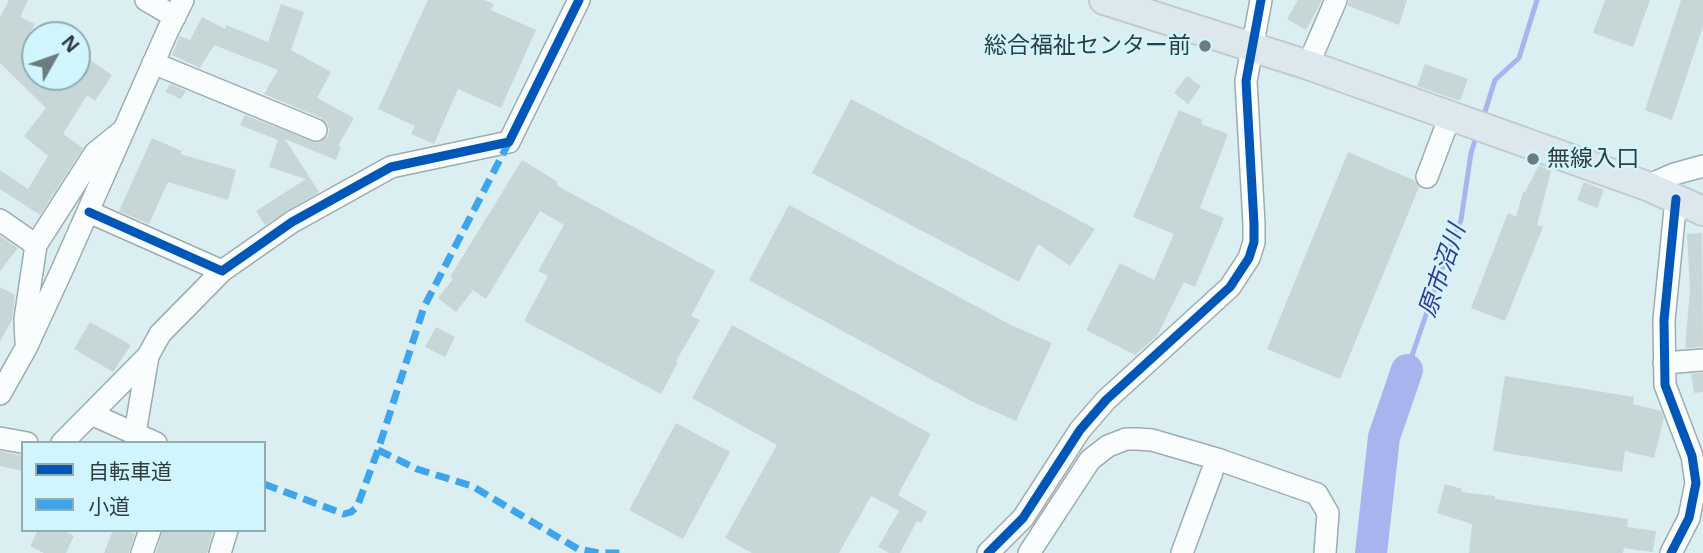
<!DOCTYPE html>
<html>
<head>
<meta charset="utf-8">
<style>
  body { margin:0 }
  #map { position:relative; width:1703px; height:553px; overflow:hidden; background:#dbeff3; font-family:"Open Sans","Noto Sans JP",sans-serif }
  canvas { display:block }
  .legend { position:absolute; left:21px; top:441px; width:245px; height:91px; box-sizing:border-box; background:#d1f5fd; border:2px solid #91acb2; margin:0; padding:9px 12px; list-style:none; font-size:21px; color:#303e41 }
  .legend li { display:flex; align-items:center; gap:14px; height:35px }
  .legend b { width:35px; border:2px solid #91acb2 }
  .north { position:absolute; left:21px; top:21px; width:70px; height:70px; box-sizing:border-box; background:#d1f5fd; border:2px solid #91acb2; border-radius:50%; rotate:50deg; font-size:19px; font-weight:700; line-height:28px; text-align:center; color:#303e41 }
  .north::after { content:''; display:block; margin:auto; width:24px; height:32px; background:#6c7c7f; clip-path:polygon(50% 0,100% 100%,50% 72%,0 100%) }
</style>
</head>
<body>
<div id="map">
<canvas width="1703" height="553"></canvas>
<ul class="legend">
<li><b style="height:9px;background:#0057b8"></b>自転車道</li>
<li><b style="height:9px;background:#3ea4ec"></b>小道</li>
</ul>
<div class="north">N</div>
</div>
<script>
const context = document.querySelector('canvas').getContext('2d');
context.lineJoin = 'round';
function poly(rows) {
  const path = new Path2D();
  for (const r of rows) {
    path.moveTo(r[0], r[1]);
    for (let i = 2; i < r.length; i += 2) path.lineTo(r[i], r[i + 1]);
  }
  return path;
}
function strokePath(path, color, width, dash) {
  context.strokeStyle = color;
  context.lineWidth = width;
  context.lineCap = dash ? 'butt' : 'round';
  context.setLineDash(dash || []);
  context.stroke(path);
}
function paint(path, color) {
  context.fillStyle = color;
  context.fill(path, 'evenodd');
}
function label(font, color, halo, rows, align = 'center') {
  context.font = font + ' "Open Sans","Noto Sans JP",sans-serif';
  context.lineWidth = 5;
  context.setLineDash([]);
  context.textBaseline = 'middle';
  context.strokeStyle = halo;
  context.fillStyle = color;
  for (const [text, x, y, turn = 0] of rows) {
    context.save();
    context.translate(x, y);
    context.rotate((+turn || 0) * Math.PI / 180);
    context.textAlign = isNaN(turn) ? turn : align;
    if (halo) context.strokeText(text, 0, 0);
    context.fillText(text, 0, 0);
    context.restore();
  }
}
strokePath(poly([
  [1483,118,1495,80,1519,58,1537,0],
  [1407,370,1448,251,1461,220,1471,153,1477,134]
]), '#a9b4ef', 5);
strokePath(poly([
  [1371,553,1384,437,1407,370]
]), '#a9b4ef', 32);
paint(poly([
  [9,0,28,0,20,17,35,24,21,51,35,64,35,77,48,77,58,87,64,77,77,77,77,51,112,75,95,101,87,95,63,134,83,148,40,215,0,189,0,170,28,189,48,156,24,136,46,108,0,63,0,17],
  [428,0,484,0,494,4,491,10,536,30,501,108,458,89,434,144,411,134,415,126,378,109],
  [1298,0,1322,0,1306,30,1287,19],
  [1349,0,1407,0,1399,25,1348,6],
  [1605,0,1650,0,1633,47,1593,33],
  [1681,0,1703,0,1703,26,1672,120,1645,110],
  [281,4,304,12,291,50,331,72,317,98,354,118,338,146,341,147,336,160,285,139,319,192,265,225,256,211,306,179,269,167,278,140,240,125,245,115,317,143,328,136,329,129,327,123,321,118,264,94,278,70,214,45,200,68,172,55,180,36,190,40,202,17,225,29,226,25,268,42],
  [1425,64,1468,79,1460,101,1417,86],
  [1187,76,1201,86,1188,104,1174,93],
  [170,84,186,91,181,99,165,92],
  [851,99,1057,208,1095,229,1070,266,1038,244,1019,282,812,173],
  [1179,110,1203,120,1201,124,1228,134,1200,208,1224,218,1195,287,1184,282,1157,336,1135,355,1086,330,1120,263,1154,280,1174,234,1133,217],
  [152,138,182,151,180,154,236,170,228,200,168,182,149,224,119,211],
  [1348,152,1414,180,1419,187,1340,379,1267,349],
  [522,160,558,182,556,185,715,271,691,316,700,320,676,361,678,362,661,394,524,321,548,276,538,271,564,225,540,211,486,299,473,290,456,312,438,298,453,279,450,277],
  [1539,165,1551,171,1537,225,1543,227,1505,321,1471,308,1508,213,1516,217,1523,192,1525,192],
  [1584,182,1604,190,1597,208,1577,200],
  [789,205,1009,324,1052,343,1016,421,973,402,749,280],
  [1702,233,1703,347,1685,348,1690,290,1687,234],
  [0,236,18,248,0,271],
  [0,287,15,295,12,320,0,342],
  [90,322,131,345,113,372,74,349],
  [732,325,931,434,898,495,927,512,921,523,917,521,900,553,889,553,878,547,899,511,871,496,839,553,752,553,725,538,777,445,692,398],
  [436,327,455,337,445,357,425,347],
  [1703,373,1703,392,1694,393,1691,374],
  [1505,376,1634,397,1633,404,1661,411,1664,418,1654,458,1625,451,1622,472,1493,451],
  [676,423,730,452,683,539,629,510],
  [0,451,23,456,23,471,0,466],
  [1445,484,1462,489,1461,492,1495,496,1495,499,1628,519,1627,527,1656,531,1653,552,1624,548,1623,553,1469,553,1472,524,1437,513],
  [38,530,62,530,74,536,66,553,44,553,30,546],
  [113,530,135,533,129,553,104,553],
  [163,530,213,530,207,553,156,553]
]), '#c7d7d7');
const minor = poly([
  [146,0,175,17],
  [153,63,316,130],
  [1308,65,1336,0],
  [1427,177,1450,116],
  [1647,186,1674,174,1703,166],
  [89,212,222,271,292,222,391,167,509,142,579,0],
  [0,220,36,245],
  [26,342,25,319,36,245,95,153,121,132],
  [1664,363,1703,360],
  [0,394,26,348,62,270,168,30,183,0],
  [91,414,156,443],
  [135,433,148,356,160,334,222,271],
  [0,438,27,443],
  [62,443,148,356],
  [142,553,150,530],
  [220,553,227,530],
  [988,553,1023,518,1080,430,1106,400,1230,287,1249,258,1254,242,1254,224,1246,81,1261,0],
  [1029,553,1090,460,1108,446,1126,439,1137,439,1152,440,1217,459,1317,494,1328,513,1325,553],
  [1182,553,1212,472],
  [1671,553,1689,518,1696,483,1692,456,1665,385,1664,320,1676,199]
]);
const major = poly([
  [1104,0,1308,65,1647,186,1703,211]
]);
strokePath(minor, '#9cacaf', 24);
strokePath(major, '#c1cbce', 32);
strokePath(minor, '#fafdfd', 21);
strokePath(major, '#dde7ee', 28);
strokePath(poly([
  [378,450,417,469,472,486,578,549,599,553,626,553],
  [264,484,344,514,351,512,357,507,378,450,424,307,509,142]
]), '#3ea4ec', 7, [14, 7]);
strokePath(poly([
  [89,212,222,271,292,222,391,167,509,142,579,0],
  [988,553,1023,518,1080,430,1106,400,1230,287,1249,258,1254,242,1254,224,1246,81,1261,0],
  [1671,553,1689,518,1696,483,1692,456,1665,385,1664,320,1676,199]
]), '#0057b8', 9);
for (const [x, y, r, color] of [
  [1205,46,7,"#6c7c7f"],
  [1533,159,7,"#6c7c7f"]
]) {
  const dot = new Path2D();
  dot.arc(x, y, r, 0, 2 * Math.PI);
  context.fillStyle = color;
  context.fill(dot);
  strokePath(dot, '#d1f5fd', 2.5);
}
label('23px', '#303e41', '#d1f5fd', [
  ["総合福祉センター前",1191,46],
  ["無線入口",1547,159,"left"]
], 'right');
label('italic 24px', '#3b3595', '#d1f5fd', [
  ["原市沼川",1443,271,-71]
]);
</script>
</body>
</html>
